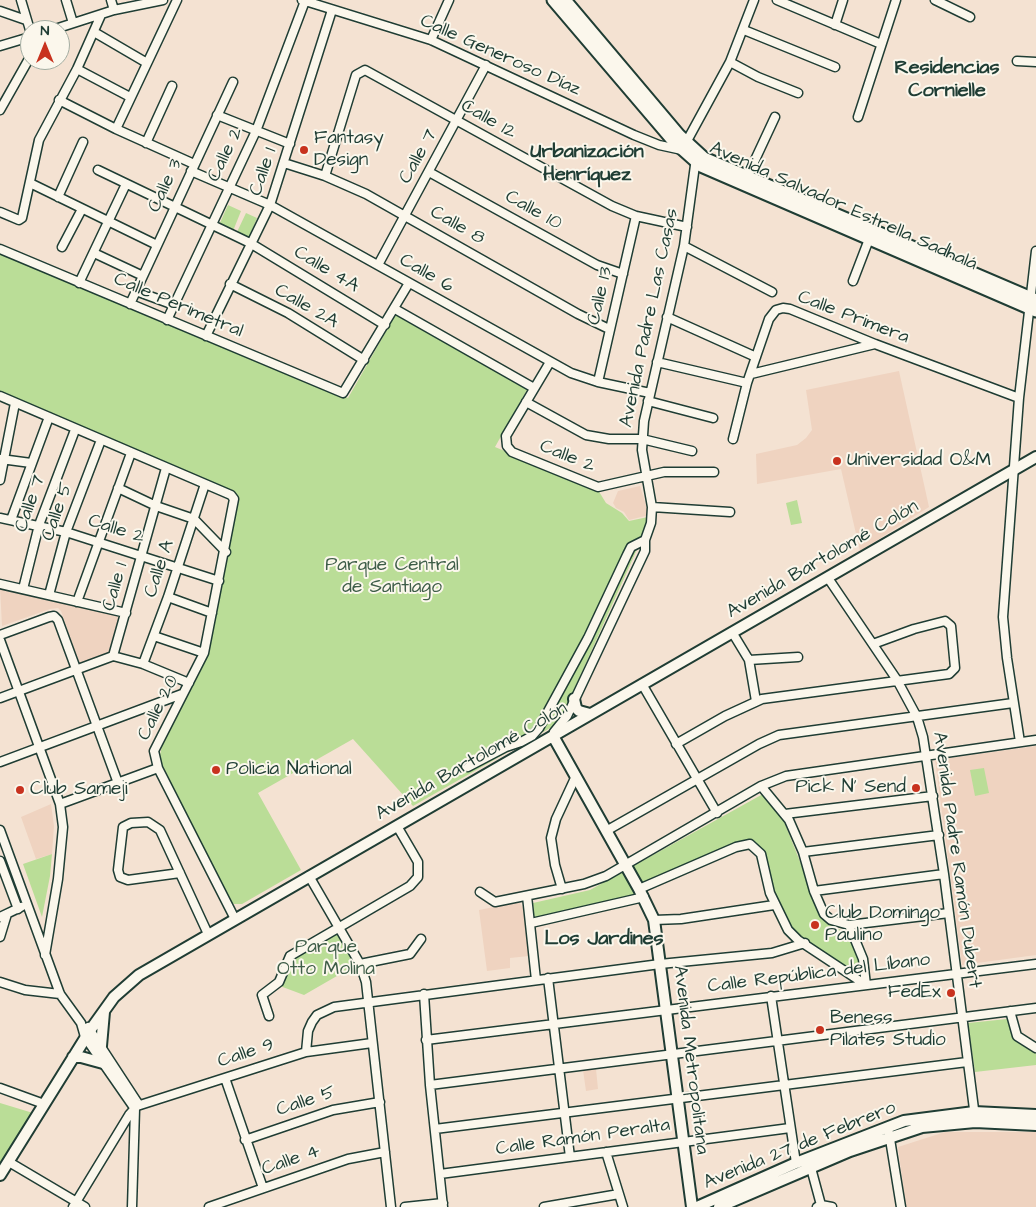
<!DOCTYPE html>
<html>
<head>
<meta charset="utf-8">
<style>
  body { margin:0 }
  #map { position:relative; width:1036px; height:1207px; overflow:hidden; background:#f4e2d2; font-family:"Architects Daughter",sans-serif }
  canvas { display:block }
  .north { position:absolute; left:20px; top:20px; width:50px; height:50px; box-sizing:border-box; background:#fbf7ec; border:1px solid #a3ada2; border-radius:50%; rotate:0deg; font-size:14px; font-weight:700; line-height:20px; text-align:center; color:#1f3d34 }
  .north::after { content:''; display:block; margin:auto; width:18px; height:22px; background:#c8321e; clip-path:polygon(50% 0,100% 100%,50% 72%,0 100%) }
</style>
</head>
<body>
<div id="map">
<canvas width="1036" height="1207"></canvas>
<div class="north">N</div>
</div>
<script>
const context = document.querySelector('canvas').getContext('2d');
context.lineJoin = 'round';
function paint(path, color) {
  context.fillStyle = color;
  context.fill(path, 'evenodd');
}
function poly(rows) {
  const path = new Path2D();
  for (const r of rows) {
    path.moveTo(r[0], r[1]);
    for (let i = 2; i < r.length; i += 2) path.lineTo(r[i], r[i + 1]);
  }
  return path;
}
function strokePath(path, color, width, dash) {
  context.strokeStyle = color;
  context.lineWidth = width;
  context.lineCap = dash ? 'butt' : 'round';
  context.setLineDash(dash || []);
  context.stroke(path);
}
function label(font, color, halo, rows, align = 'center') {
  context.font = font + ' "Architects Daughter",sans-serif';
  context.lineWidth = 4;
  context.setLineDash([]);
  context.textBaseline = 'middle';
  context.strokeStyle = halo;
  context.fillStyle = color;
  for (const [text, x, y, turn = 0] of rows) {
    context.save();
    context.translate(x, y);
    context.rotate((+turn || 0) * Math.PI / 180);
    context.textAlign = isNaN(turn) ? turn : align;
    if (halo) context.strokeText(text, 0, 0);
    context.fillText(text, 0, 0);
    context.restore();
  }
}
paint(poly([
  [899,371,929,507,860,551,841,469,757,484,756,454,797,445,806,438,812,430,806,390],
  [640,486,649,515,629,520,624,512,616,508,613,503,618,491],
  [0,587,121,616,108,653,79,663,61,611,58,608,50,609,2,626],
  [1036,746,1036,955,962,965,935,760],
  [51,804,54,826,52,854,36,859,21,817],
  [519,902,523,908,529,956,510,958,510,968,487,971,479,910],
  [596,1069,598,1089,586,1091,583,1070],
  [945,1132,1036,1132,1036,1207,906,1207,898,1147]
]), '#efd3c0');
paint(poly([
  [228,205,241,211,233,231,219,225],
  [246,213,257,218,249,237,237,232],
  [0,251,348,398,396,314,528,388,495,447,598,490,606,503,622,513,629,521,648,517,639,545,559,723,413,806,353,739,258,793,301,870,242,904,234,904,228,900,162,764,160,755,164,736,199,674,207,655,238,498,235,493,145,457,0,391],
  [797,500,802,523,791,525,786,503],
  [984,768,989,793,975,796,970,770],
  [763,794,783,819,819,909,829,924,847,933,864,968,861,971,856,973,785,926,765,861,758,848,740,844,622,900,535,924,533,903,590,890],
  [52,854,50,876,42,917,23,864],
  [337,930,356,965,304,995,280,986,291,957],
  [1007,1019,1012,1036,1021,1044,1036,1052,1036,1065,975,1072,968,1023],
  [0,1103,33,1113,0,1166]
]), '#badd97');
const minor = poly([
  [21,0,30,30],
  [66,0,73,23],
  [111,0,114,10],
  [302,0,431,40,634,135,659,145,682,150,730,62,754,0],
  [777,0,881,44],
  [935,0,970,17],
  [0,11,26,20],
  [835,25,843,0],
  [52,30,114,10,163,0],
  [744,30,835,67],
  [94,32,147,63],
  [431,40,449,0],
  [0,46,30,37],
  [1017,61,1036,62],
  [730,62,758,77,798,93],
  [77,69,130,97],
  [59,100,116,129,194,164],
  [0,110,30,57],
  [217,115,290,144],
  [858,117,896,0],
  [116,129,177,0],
  [146,143,172,86],
  [284,163,325,176,366,194,578,314,609,329],
  [98,170,250,243,385,325],
  [191,171,270,205,571,373,598,382,650,393],
  [429,172,597,265,623,274],
  [325,176,356,75,365,70,612,206,636,216,687,227],
  [747,177,775,117],
  [30,183,157,245],
  [58,197,83,142],
  [0,212,19,220,22,218,39,140,77,69,101,15],
  [684,246,772,292],
  [62,247,82,209],
  [0,249,343,393,409,283],
  [94,253,143,276],
  [378,265,486,65],
  [853,281,871,234],
  [79,283,126,184],
  [230,284,288,313,364,360],
  [136,291,174,305],
  [130,304,233,82],
  [395,309,534,388],
  [667,317,756,357],
  [167,320,256,131,305,1],
  [206,336,270,205,332,10],
  [550,362,506,436,507,446,512,452,598,487,664,472,714,472],
  [657,362,747,383],
  [751,374,875,344],
  [598,382,636,216],
  [0,396,231,495,234,499,204,653,154,751,158,768,235,919],
  [648,401,713,418],
  [526,402,586,435,609,439,642,439,692,451],
  [733,439,747,383,769,319,776,310,783,308,790,309,875,344,1019,398],
  [1,459,31,463],
  [0,480,15,403],
  [118,488,156,506,194,519,226,552],
  [652,507,730,512],
  [0,518,66,532,219,581],
  [11,520,49,417],
  [828,578,897,680,917,717,923,737,944,874,975,1117],
  [0,584,126,613],
  [23,589,39,525,75,430],
  [49,595,66,532,101,440],
  [168,597,212,613],
  [77,602,131,453],
  [732,632,749,660,756,701],
  [0,635,49,617,54,616,58,620,118,783],
  [154,636,204,653],
  [0,640,60,804,63,827,58,879,45,955],
  [113,656,166,468],
  [749,660,798,657],
  [143,664,168,597,205,484],
  [642,684,717,813],
  [0,698,113,656,143,664,189,683],
  [554,732,567,716,645,551,645,540,651,523,652,507,642,450,644,421,684,246,696,158],
  [1020,742,1007,658,1003,617,1019,398,1036,251],
  [676,744,725,716,762,699,949,674,955,668,951,626,945,621,914,629,873,644],
  [0,762,182,694],
  [468,767,506,747,521,742,532,736,539,728,588,638,627,555,631,547,645,540],
  [761,786,789,820,803,852,814,891,824,914,831,920,849,925,949,913],
  [60,804,158,768],
  [785,814,933,796],
  [0,830,60,994,81,1023,85,1037,135,1109],
  [606,831,759,744,779,735,1013,703],
  [803,852,939,835],
  [0,861,18,909],
  [180,873,128,880,120,877,118,870,123,827,131,823,148,822,160,830,208,934],
  [309,876,360,964,366,982,391,1207],
  [562,889,555,865,551,838,556,819,576,776],
  [639,889,736,847,750,844,761,854,770,893,788,930,798,940,866,985],
  [814,891,944,874],
  [480,892,495,902,584,884,606,876,761,786,786,776,1036,740],
  [527,896,536,980],
  [0,917,21,907],
  [654,920,681,919,774,905],
  [531,923,644,897],
  [849,925,863,959,866,985],
  [0,937,7,914],
  [360,964,410,954,421,939],
  [548,978,570,1157],
  [0,982,25,990,60,994],
  [424,994,430,1085,443,1207],
  [771,996,796,1163],
  [1010,1011,1017,1036,1036,1048],
  [269,1016,262,995,279,982,290,956,410,886,418,877,418,862,397,826],
  [88,1027,139,1105],
  [426,1040,1036,964],
  [306,1052,308,1031,312,1022,317,1015,334,1007,660,964,772,953,805,943],
  [225,1078,263,1188],
  [430,1085,1036,1008],
  [0,1088,44,1104],
  [435,1129,967,1062],
  [889,1133,901,1207],
  [245,1140,333,1110,380,1102],
  [606,1152,623,1207],
  [9,1162,85,1207],
  [811,1168,821,1205,817,1207],
  [440,1174,790,1128],
  [821,1205,832,1207],
  [73,1207,129,1115,137,1106,306,1052,372,1043],
  [132,1207,135,1109],
  [209,1207,348,1159,385,1152],
  [405,1207,443,1203],
  [544,1207,619,1194]
]);
const major = poly([
  [574,699,576,708,579,711,590,714],
  [553,736,639,889,654,920,692,1207],
  [101,1046,104,1012],
  [73,1057,81,1057,103,1063],
  [0,1175,91,1029,114,997,139,975,1036,457],
  [697,1207,796,1163,904,1121,974,1112,1036,1115],
  [719,1207,850,1151,922,1127,975,1122,1036,1125]
]);
const highway = poly([
  [553,0,674,142,701,166,1036,311],
  [565,0,679,135,704,158,1036,300]
]);
strokePath(minor, '#1f3d34', 11);
strokePath(major, '#1f3d34', 14);
strokePath(highway, '#1f3d34', 15);
strokePath(minor, '#fbf7ec', 8);
strokePath(major, '#fbf7ec', 10);
strokePath(highway, '#fbf7ec', 11);
for (const [x, y, r, color] of [
  [304,150,5,"#c8321e"],
  [837,461,5,"#c8321e"],
  [216,770,5,"#c8321e"],
  [916,788,5,"#c8321e"],
  [20,790,5,"#c8321e"],
  [815,925,5,"#c8321e"],
  [951,993,5,"#c8321e"],
  [820,1030,5,"#c8321e"]
]) {
  const dot = new Path2D();
  dot.arc(x, y, r, 0, 2 * Math.PI);
  context.fillStyle = color;
  context.fill(dot);
  strokePath(dot, '#fbf7ec', 2);
}
label('19px', '#1f3d34', '#fbf7ec', [
  ["Calle Generoso Díaz",500,56,24],
  ["Calle 12",488,120,30],
  ["Calle 2",226,155,-64],
  ["Calle 7",419,157,-61],
  ["Calle 1",264,172,-71],
  ["Calle 3",166,186,-65],
  ["Avenida Salvador Estrella Sadhalá",843,207,24],
  ["Calle 10",533,211,29],
  ["Calle 8",457,226,30],
  ["Calle 4A",326,270,31],
  ["Calle 6",426,274,30],
  ["Calle 13",601,296,-77],
  ["Calle Perimetral",178,306,23],
  ["Calle 2A",306,307,30],
  ["Avenida Padre Las Casas",650,318,-78],
  ["Calle Primera",853,318,21],
  ["Calle 2",567,457,22],
  ["Calle 7",31,504,-71],
  ["Calle 5",58,512,-71],
  ["Calle 2",116,530,18],
  ["Avenida Bartolomé Colón",823,560,-30],
  ["Calle A",160,569,-72],
  ["Calle 1",116,587,-74],
  ["Calle 20",159,708,-64],
  ["Avenida Bartolomé Colón",472,762,-30],
  ["Avenida Padre Ramón Dubert",956,860,82],
  ["Calle República del Líbano",819,974,-7],
  ["Calle 9",246,1054,-18],
  ["Avenida Metropolitana",690,1060,83],
  ["Calle 5",306,1102,-18],
  ["Calle Ramón Peralta",583,1138,-8],
  ["Avenida 27 de Febrero",800,1146,-22],
  ["Calle 4",291,1161,-19]
]);
label('19px', '#1f3d34', '#fbf7ec', [
  ["Fantasy",314,139],
  ["Design",314,161],
  ["Universidad O&M",847,461],
  ["Policia National",226,770],
  ["Pick N' Send",906,788,"right"],
  ["Club Sameji",30,790],
  ["Club Domingo",825,914],
  ["Paulino",825,936],
  ["FedEx",941,993,"right"],
  ["Beness",830,1019],
  ["Pilates Studio",830,1041]
], 'left');
label('19px', '#3e5d48', '#fbf7ec', [
  ["Parque Central",392,566],
  ["de Santiago",392,588],
  ["Parque",326,948],
  ["Otto Molina",326,970]
]);
label('bold 20px', '#1f3d34', '#fbf7ec', [
  ["Residencias",947,69],
  ["Cornielle",947,92],
  ["Urbanización",587,153],
  ["Henríquez",587,176],
  ["Los Jardines",604,940]
]);
</script>
</body>
</html>
